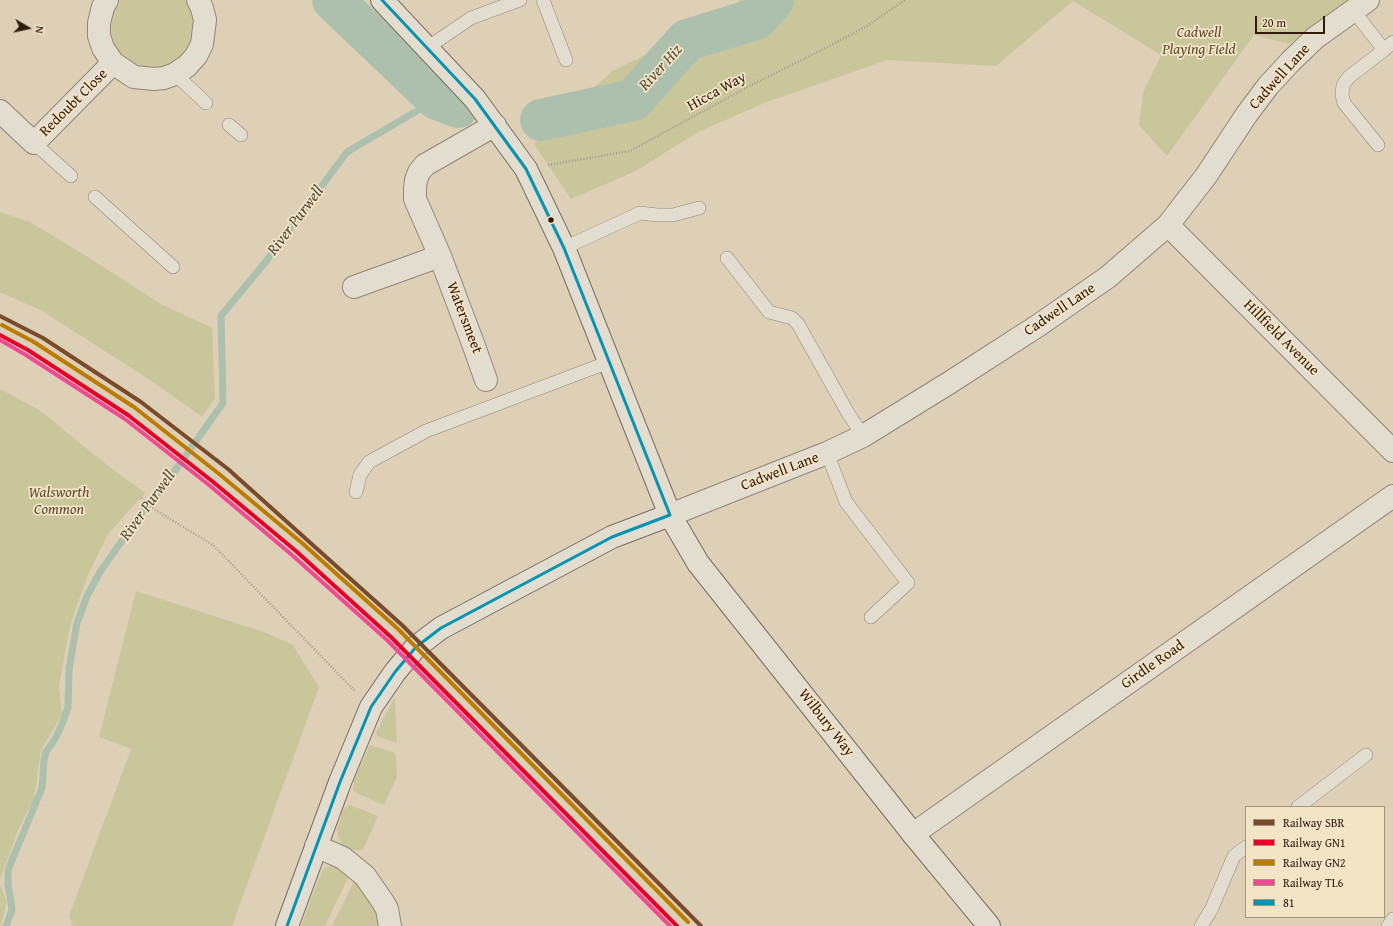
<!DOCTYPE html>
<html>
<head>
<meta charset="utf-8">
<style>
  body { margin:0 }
  #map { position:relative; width:1393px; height:926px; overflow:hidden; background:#ddd0b7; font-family:"Gentium Book Plus",serif }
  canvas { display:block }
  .legend { position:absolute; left:1245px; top:806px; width:140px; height:112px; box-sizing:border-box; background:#f3e4c6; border:1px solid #a6937c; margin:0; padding:5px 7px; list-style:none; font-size:12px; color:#321a0c }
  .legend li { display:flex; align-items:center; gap:8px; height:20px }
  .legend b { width:20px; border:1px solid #a6937c }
  .north { position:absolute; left:8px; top:8px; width:40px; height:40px; -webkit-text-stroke:3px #f3e4c6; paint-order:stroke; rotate:99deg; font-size:11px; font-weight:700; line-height:16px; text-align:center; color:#321a0c }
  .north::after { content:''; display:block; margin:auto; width:14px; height:18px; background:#321a0c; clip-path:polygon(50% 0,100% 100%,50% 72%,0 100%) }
  .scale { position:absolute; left:1255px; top:16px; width:70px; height:18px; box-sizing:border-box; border:2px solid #321a0c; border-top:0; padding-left:5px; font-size:12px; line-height:14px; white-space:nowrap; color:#321a0c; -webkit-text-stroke:3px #f3e4c6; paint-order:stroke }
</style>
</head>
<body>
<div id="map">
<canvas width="1393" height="926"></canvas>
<ul class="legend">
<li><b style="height:5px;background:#7a4b2a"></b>Railway SBR</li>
<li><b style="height:5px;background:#e4002b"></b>Railway GN1</li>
<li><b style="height:5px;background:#bc7c04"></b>Railway GN2</li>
<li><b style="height:5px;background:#ee4b95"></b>Railway TL6</li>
<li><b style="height:5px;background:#0894b1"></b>81</li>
</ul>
<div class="north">N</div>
<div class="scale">20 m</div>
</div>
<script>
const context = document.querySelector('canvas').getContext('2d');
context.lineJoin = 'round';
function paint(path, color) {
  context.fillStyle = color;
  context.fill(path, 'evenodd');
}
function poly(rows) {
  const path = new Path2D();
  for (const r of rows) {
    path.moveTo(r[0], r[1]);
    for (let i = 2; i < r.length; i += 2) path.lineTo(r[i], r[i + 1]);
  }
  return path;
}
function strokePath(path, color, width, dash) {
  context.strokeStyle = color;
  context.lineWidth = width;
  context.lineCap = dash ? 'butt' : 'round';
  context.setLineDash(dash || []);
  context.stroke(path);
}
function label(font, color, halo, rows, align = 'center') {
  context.font = font + ' "Gentium Book Plus",serif';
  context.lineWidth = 3.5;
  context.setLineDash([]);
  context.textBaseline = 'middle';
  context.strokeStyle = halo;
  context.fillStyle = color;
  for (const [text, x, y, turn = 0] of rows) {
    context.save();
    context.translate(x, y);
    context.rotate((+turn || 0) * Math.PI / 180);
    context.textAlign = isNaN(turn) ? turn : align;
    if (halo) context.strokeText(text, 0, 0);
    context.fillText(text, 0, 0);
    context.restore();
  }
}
paint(poly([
  [120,0,185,0,188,4,193,15,195,27,193,39,188,50,180,59,170,65,158,68,146,68,135,65,125,58,117,49,112,38,111,26,113,14],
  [740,0,1347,0,1289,44,1254,35,1167,156,1139,125,1143,93,1161,55,1073,1,996,66,887,60,767,102,698,132,636,171,571,199,534,144,611,72,661,47,735,5],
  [0,212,30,222,91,259,161,304,212,328,215,398,202,417,153,382,42,311,0,292],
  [0,389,41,411,98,458,145,493,108,534,87,577,70,626,59,686,62,715,41,750,34,799,19,828,0,879],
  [136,591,264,632,293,645,319,687,232,926,73,926,69,916,131,749,99,737],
  [395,697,396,723,397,743,377,736,376,732],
  [370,745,389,751,394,753,396,756,397,777,384,805,356,793,353,790,354,780],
  [350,805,378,816,363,850,350,850,344,848,338,837,337,829,343,811,346,807],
  [332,865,336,866,349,873,348,878,325,926,301,926,322,871,325,868],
  [356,877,370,893,382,926,332,926],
  [0,885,7,901,1,926,0,926]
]), '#cac69c');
strokePath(poly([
  [6,926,12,910,10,895,8,886,8,870,42,788,44,760,46,752,55,739,62,724,68,707,69,669,77,623,87,596,100,572,143,511,164,486,223,403,221,316,267,260,347,152,437,99]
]), '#adc0ad', 7);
strokePath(poly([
  [333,0,437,99,458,107],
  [541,120,633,100,687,40,756,19,773,0]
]), '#adc0ad', 42);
const lane = poly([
  [543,0,566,60],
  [1353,10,1384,50,1393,42],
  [427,48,471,18,520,0],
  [175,74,206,103],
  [229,125,241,135],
  [34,143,71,176],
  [1378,145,1344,103,1342,95,1343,85,1349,77,1384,50],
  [95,197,173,267],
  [564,248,640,213,657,215,673,215,699,208],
  [727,258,769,312,792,318,798,324,848,413,863,436],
  [827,453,846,502,908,583,871,617],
  [356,492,360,475,369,462,426,431,609,362],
  [1298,807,1366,755],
  [1201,926,1211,910,1234,856,1246,847],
  [1388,926,1393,919]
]);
const street = poly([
  [107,0,103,7,99,23,99,36,103,48,113,63,134,77,154,79,164,78,175,74,187,66,196,56,202,44,205,20,202,8,198,0],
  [0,111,34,143,113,63],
  [1168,225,1393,451],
  [354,287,440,256],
  [486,380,474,346,440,256,415,199,415,188,416,180,419,172,425,165,495,125],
  [670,515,827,453,863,436,949,383,1039,325,1108,277,1168,225,1206,176,1247,114,1268,86,1291,61,1315,38,1368,0],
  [913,834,1393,496],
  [316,846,343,858,365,876,383,902,387,909,390,926]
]);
const secondary = poly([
  [382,0,475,99,526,169,564,248,670,515,698,563,913,834,989,926],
  [287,926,340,782,371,707,395,672,416,647,441,628,612,537,670,515]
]);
strokePath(lane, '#918677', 14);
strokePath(street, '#918677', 24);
strokePath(secondary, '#786e60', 24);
strokePath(poly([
  [548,165,630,151,757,82,820,51,867,26,905,0],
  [141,498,157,511,213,545,355,691]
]), '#a29b91', 2.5, [1, 2]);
strokePath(lane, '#e3ddd0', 13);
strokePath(street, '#e3ddd0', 22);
strokePath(secondary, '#e3ddd0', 22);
strokePath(poly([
  [287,926,340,782,371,707,395,672,416,647,441,628,612,537,670,515,564,248,526,169,475,99,382,0]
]), '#0894b1', 3);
strokePath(poly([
  [0,316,43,338,141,402,228,469,402,625,701,926]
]), '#7a4b2a', 4);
strokePath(poly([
  [0,335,28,350,128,415,212,481,296,551,391,637,677,926]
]), '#e4002b', 4);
strokePath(poly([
  [2,325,34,342,134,407,218,473,302,543,398,629,688,922]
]), '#bc7c04', 4);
strokePath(poly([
  [0,340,26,355,125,419,209,485,292,555,387,640,670,926]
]), '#ee4b95', 4);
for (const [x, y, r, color] of [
  [551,220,3.5,"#321a0c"]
]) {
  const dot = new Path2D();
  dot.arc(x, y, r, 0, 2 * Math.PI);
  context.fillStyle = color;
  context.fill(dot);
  strokePath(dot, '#f3e4c6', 1.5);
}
label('italic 15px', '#5b4b30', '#f3e4c6', [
  ["Cadwell",1199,33],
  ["Playing Field",1199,50],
  ["Walsworth",59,493],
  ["Common",59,510]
]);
label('15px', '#321a0c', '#f3e4c6', [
  ["Cadwell Lane",1280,77,-48],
  ["Hicca Way",717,92,-29],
  ["Redoubt Close",74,103,-45],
  ["Cadwell Lane",1060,310,-34],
  ["Watersmeet",464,318,69],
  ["Hillfield Avenue",1281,338,45],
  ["Cadwell Lane",780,472,-21],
  ["Girdle Road",1153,665,-35],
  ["Wilbury Way",826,723,52]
]);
label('italic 16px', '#514a3b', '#f3e4c6', [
  ["River Hiz",661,68,-48],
  ["River Purwell",296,221,-53],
  ["River Purwell",148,506,-54]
]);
</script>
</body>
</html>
